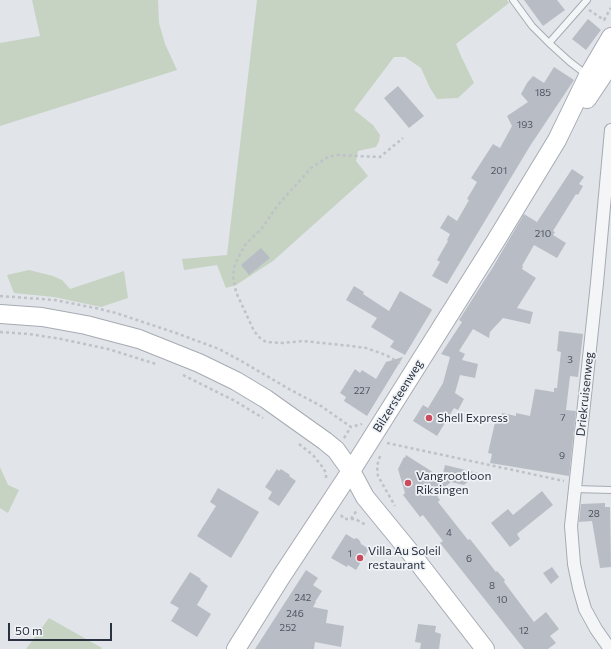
<!DOCTYPE html>
<html>
<head>
<meta charset="utf-8">
<style>
  body { margin:0 }
  #map { position:relative; width:611px; height:649px; overflow:hidden; background:#e1e4e9; font-family:Commissioner,sans-serif }
  canvas { display:block }
  .scale { position:absolute; left:8px; top:623px; width:104px; height:18px; box-sizing:border-box; border:2px solid #2a3140; border-top:0; padding-left:5px; font-size:12px; line-height:14px; white-space:nowrap; color:#2a3140; -webkit-text-stroke:3px #f0f3f6; paint-order:stroke }
</style>
</head>
<body>
<div id="map">
<canvas width="611" height="649"></canvas>
<div class="scale">50 m</div>
</div>
<script>
const context = document.querySelector('canvas').getContext('2d');
context.lineJoin = 'round';
function paint(path, color) {
  context.fillStyle = color;
  context.fill(path, 'evenodd');
}
function poly(rows) {
  const path = new Path2D();
  for (const r of rows) {
    path.moveTo(r[0], r[1]);
    for (let i = 2; i < r.length; i += 2) path.lineTo(r[i], r[i + 1]);
  }
  return path;
}
function strokePath(path, color, width, dash) {
  context.strokeStyle = color;
  context.lineWidth = width;
  context.lineCap = dash ? 'butt' : 'round';
  context.setLineDash(dash || []);
  context.stroke(path);
}
function label(font, color, halo, rows, align = 'center') {
  context.font = font + ' Commissioner,sans-serif';
  context.lineWidth = 3.5;
  context.setLineDash([]);
  context.textBaseline = 'middle';
  context.strokeStyle = halo;
  context.fillStyle = color;
  for (const [text, x, y, turn = 0] of rows) {
    context.save();
    context.translate(x, y);
    context.rotate((+turn || 0) * Math.PI / 180);
    context.textAlign = isNaN(turn) ? turn : align;
    if (halo) context.strokeText(text, 0, 0);
    context.fillText(text, 0, 0);
    context.restore();
  }
}
paint(poly([
  [32,0,158,0,159,23,165,44,177,70,0,126,0,43,40,36],
  [257,0,507,0,509,3,456,44,461,56,474,83,458,98,437,99,430,88,421,68,405,57,394,57,354,110,373,125,380,135,379,141,376,147,358,151,356,161,368,176,273,261,236,285,226,288,217,265,184,270,182,259,227,255],
  [29,270,53,276,62,280,70,289,124,271,128,298,101,307,54,297,14,293,7,275],
  [0,467,8,485,19,490,8,513,0,508],
  [49,618,102,648,101,649,26,649]
]), '#c6d2c2');
paint(poly([
  [524,0,557,0,565,10,543,26],
  [588,19,601,30,586,50,572,39],
  [554,67,574,80,530,146,447,284,432,276,440,262,437,260,448,241,447,240,450,234,440,228,448,215,457,221,469,200,467,199,477,182,471,178,493,144,500,148,512,126,507,116,528,102,521,94,527,83,533,76,544,83],
  [398,86,424,116,409,128,384,98],
  [572,169,584,177,579,184,583,186,578,195,576,194,553,231,555,232,553,235,566,243,557,258,534,245,522,266,523,266,522,269,536,278,517,308,533,312,530,324,503,318,490,332,489,338,473,329,459,351,465,354,462,360,478,364,475,378,460,375,455,393,464,399,458,410,454,408,437,436,413,421,423,405,428,408,443,383,450,357,441,354,462,322,459,320,493,267,524,214,537,222],
  [261,248,270,258,249,275,241,265],
  [354,286,364,292,363,294,389,311,400,291,431,309,432,310,405,355,390,347,394,341,371,327,377,318,346,300],
  [559,331,583,334,578,377,570,376,566,410,576,411,569,476,490,463,492,454,488,453,496,418,501,419,502,413,516,416,516,413,530,416,535,389,554,392,554,388,557,388,561,352,557,351],
  [403,357,367,416,344,401,346,397,340,393,355,369,360,373,362,370,376,379,386,362],
  [406,455,442,478,445,465,478,473,464,485,451,482,436,494,440,500,438,502,468,540,470,539,496,572,497,571,505,580,504,582,534,622,546,612,559,629,550,636,556,643,548,649,524,649,440,543,443,541,423,515,420,517,403,495,405,493,398,469,404,457,405,458],
  [277,469,279,471,281,469,290,475,289,476,296,481,279,506,268,499,272,492,265,487],
  [218,488,259,512,231,558,197,536,216,506,210,502],
  [542,491,553,505,517,534,520,539,510,547,491,523,508,509,513,515],
  [605,503,605,507,610,507,611,567,600,568,592,521,579,522,581,504],
  [346,534,354,539,357,538,360,541,361,544,369,549,356,570,348,565,347,567,331,558],
  [552,567,559,577,551,584,543,573],
  [306,570,318,578,313,585,322,591,315,602,316,602,313,607,328,610,326,623,344,626,341,647,315,642,314,649,255,649],
  [190,572,201,579,200,580,208,586,197,605,211,614,197,637,171,621,179,608,170,603],
  [418,624,436,626,435,632,441,634,439,649,420,649,421,643,415,642]
]), '#b8bdc5');
const service = poly([
  [513,0,532,26,549,43],
  [587,75,570,62,549,43,587,0],
  [574,489,611,490]
]);
const minor = poly([
  [610,649,596,629,585,609,579,588,574,564,571,526,597,283,611,130]
]);
const secondary = poly([
  [587,99,611,63],
  [0,314,42,317,86,325,139,339,199,363,236,381,266,399,325,441,336,450,351,471,365,497,410,552,485,649],
  [236,649,281,577,351,471,495,242,557,140,588,76,611,37]
]);
strokePath(service, '#a6abb3', 8);
strokePath(minor, '#a6abb3', 14);
strokePath(secondary, '#a6abb3', 20);
strokePath(poly([
  [589,10,604,20,611,8],
  [0,296,55,300,100,309,116,313,176,333,219,349,243,362,289,389,321,406,351,427,362,424],
  [0,332,29,334,61,339,108,349,156,364],
  [400,363,386,355,366,348,351,346,303,341,283,343,266,342,260,338,254,331,236,292,233,276,235,264,245,245,262,228,278,205,311,168,328,157,335,155,380,157,403,138],
  [183,375,235,401,263,418],
  [344,438,351,427],
  [387,443,564,481],
  [299,444,313,455,324,469,326,474,326,480],
  [380,456,377,466,378,476,395,506],
  [341,515,344,519,355,519,366,525],
  [351,519,357,510]
]), '#bfc2c7', 2.5, [3, 3]);
strokePath(service, '#f3f5f7', 6);
strokePath(minor, '#f3f5f7', 12);
strokePath(secondary, '#fff', 18);
for (const [x, y, r, color] of [
  [429,418,4,"#c94b5c"],
  [408,483,4,"#c94b5c"],
  [360,558,4,"#c94b5c"]
]) {
  const dot = new Path2D();
  dot.arc(x, y, r, 0, 2 * Math.PI);
  context.fillStyle = color;
  context.fill(dot);
  strokePath(dot, '#f0f3f6', 1.5);
}
label('10px', '#4e5461', null, [
  ["185",543,93],
  ["193",525,125],
  ["201",499,171],
  ["210",543,234],
  ["3",570,360],
  ["227",362,391],
  ["7",563,418],
  ["9",562,456],
  ["28",594,514],
  ["4",449,533],
  ["1",350,554],
  ["6",469,559],
  ["8",492,586],
  ["242",303,598],
  ["10",502,600],
  ["246",295,614],
  ["252",288,628],
  ["12",524,631]
]);
label('12px', '#2a3140', '#f0f3f6', [
  ["Driekruisenweg",585,394,-84],
  ["Bilzersteenweg",398,396,-58]
]);
label('12px', '#2a3140', '#f0f3f6', [
  ["Shell Express",437,418],
  ["Vangrootloon",416,476],
  ["Riksingen",416,490],
  ["Villa Au Soleil",368,551],
  ["restaurant",368,565]
], 'left');
</script>
</body>
</html>
